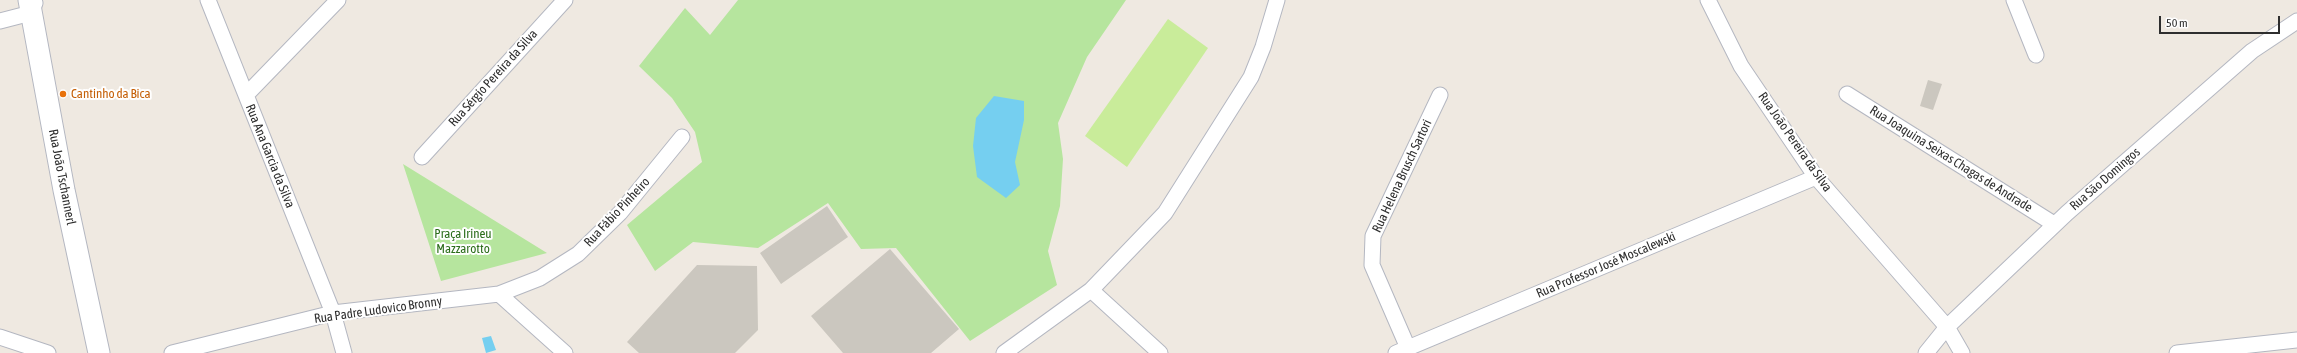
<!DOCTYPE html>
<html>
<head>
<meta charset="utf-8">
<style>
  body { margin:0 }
  #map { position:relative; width:2297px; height:353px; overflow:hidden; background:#efe9e1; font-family:"Asap Condensed",sans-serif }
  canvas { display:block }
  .scale { position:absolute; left:2159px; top:16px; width:121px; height:18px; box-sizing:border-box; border:2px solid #2e2e2e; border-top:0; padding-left:5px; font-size:12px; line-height:14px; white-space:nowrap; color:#2e2e2e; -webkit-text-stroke:3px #fff; paint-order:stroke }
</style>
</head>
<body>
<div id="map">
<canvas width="2297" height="353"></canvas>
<div class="scale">50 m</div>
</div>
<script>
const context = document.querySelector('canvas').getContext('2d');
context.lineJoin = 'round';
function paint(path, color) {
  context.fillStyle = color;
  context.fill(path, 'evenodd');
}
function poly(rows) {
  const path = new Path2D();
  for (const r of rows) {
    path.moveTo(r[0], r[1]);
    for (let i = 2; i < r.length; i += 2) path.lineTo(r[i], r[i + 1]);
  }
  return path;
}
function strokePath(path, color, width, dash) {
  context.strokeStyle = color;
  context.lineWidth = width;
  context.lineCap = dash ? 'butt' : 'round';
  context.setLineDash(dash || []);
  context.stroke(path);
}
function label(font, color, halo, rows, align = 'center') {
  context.font = font + ' "Asap Condensed",sans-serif';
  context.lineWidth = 4;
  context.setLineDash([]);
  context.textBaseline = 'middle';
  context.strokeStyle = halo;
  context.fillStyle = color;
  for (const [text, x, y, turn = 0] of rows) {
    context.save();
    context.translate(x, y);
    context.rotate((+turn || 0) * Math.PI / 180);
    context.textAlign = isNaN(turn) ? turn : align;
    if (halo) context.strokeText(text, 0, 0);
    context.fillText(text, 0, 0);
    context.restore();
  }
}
paint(poly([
  [738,0,1126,0,1087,57,1058,123,1063,159,1060,206,1048,251,1057,285,970,341,896,248,861,249,828,203,758,248,693,242,655,271,627,225,702,162,695,132,672,98,639,66,685,8,710,35],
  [403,164,547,253,441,281]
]), '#b6e59e');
paint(poly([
  [1168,19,1208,48,1127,167,1085,136]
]), '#c9ec9a');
paint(poly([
  [994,96,1024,101,1024,120,1015,162,1020,185,1006,198,977,177,973,146,976,118],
  [491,336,496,350,486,353,482,338]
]), '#75cff0');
paint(poly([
  [1928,80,1942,84,1933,110,1920,106],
  [827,206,848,237,781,284,760,253],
  [890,249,959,329,931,353,843,353,811,316],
  [697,265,757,266,758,330,735,353,639,353,627,342]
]), '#cbc7bf');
const street = poly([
  [208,0,333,313,344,353],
  [1708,0,1741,66,1816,177,1947,327,1962,353],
  [2014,0,2036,55],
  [0,21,31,13,35,3],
  [1847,94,2054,224],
  [246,95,338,0],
  [422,157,565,0],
  [1091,290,1160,353],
  [499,294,540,278,578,254,620,213,682,137],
  [0,337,48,353],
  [1408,348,1372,265,1373,236,1440,95],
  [172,353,333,313,499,294,565,353],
  [1004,353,1091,290,1165,213,1251,77,1263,47,1277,0],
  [1396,353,1816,177],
  [1926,353,1947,327,2067,213,2252,51,2297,21],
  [2177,353,2297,340]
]);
const secondary = poly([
  [29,0,64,190,99,353]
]);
strokePath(street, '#b4b7c1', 17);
strokePath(secondary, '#b4b7c1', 23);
strokePath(street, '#fff', 15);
strokePath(secondary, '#fff', 21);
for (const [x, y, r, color] of [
  [63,94,4,"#e8710a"]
]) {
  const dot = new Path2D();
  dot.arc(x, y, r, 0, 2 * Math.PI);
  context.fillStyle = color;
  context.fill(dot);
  strokePath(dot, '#fff', 1.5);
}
label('13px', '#2e2e2e', '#fff', [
  ["Rua Sérgio Pereira da Silva",493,78,-48],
  ["Rua João Pereira da Silva",1795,142,55],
  ["Rua Ana Garcia da Silva",270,156,68],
  ["Rua Joaquina Seixas Chagas de Andrade",1951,159,32],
  ["Rua Helena Brusch Sartori",1402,176,-65],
  ["Rua João Tschannerl",62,177,79],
  ["Rua São Domingos",2105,179,-41],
  ["Rua Fábio Pinheiro",617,212,-47],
  ["Rua Professor José Moscalewski",1606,265,-23],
  ["Rua Padre Ludovico Bronny",378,310,-8]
]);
label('13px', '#c56008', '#fff', [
  ["Cantinho da Bica",71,94]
], 'left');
label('13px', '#2c6e1b', '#fff', [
  ["Praça Irineu",463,234],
  ["Mazzarotto",463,249]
]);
</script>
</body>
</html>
